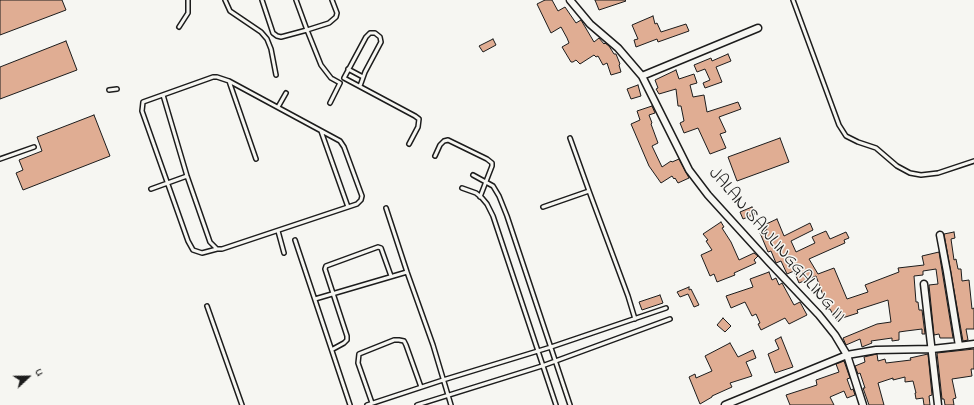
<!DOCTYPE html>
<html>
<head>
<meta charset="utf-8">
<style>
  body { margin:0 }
  #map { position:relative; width:974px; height:405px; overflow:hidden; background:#f6f6f2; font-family:"Indie Flower",sans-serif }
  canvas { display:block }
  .north { position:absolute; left:8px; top:357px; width:40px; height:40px; -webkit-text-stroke:3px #f6f6f2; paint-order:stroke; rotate:68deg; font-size:11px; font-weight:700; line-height:16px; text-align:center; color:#1c1c1c }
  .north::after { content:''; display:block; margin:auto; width:14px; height:18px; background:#1c1c1c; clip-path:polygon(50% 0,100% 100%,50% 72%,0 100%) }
</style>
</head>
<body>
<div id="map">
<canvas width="974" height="405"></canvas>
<div class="north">U</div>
</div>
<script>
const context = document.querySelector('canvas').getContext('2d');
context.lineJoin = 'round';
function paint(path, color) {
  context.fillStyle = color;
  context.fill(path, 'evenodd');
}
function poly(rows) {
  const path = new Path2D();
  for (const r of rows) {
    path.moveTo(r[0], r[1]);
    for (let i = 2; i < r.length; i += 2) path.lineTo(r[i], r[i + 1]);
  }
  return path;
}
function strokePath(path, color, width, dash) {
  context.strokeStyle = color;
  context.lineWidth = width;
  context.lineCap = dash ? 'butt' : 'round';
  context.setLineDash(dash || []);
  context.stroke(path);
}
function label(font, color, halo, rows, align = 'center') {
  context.font = font + ' "Indie Flower",sans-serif';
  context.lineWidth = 3;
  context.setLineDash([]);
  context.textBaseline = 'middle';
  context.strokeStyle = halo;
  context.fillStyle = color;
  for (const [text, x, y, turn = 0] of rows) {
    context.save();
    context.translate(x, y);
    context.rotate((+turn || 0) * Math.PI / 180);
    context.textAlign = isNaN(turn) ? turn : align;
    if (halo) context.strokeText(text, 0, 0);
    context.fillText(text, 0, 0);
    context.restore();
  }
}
const building = poly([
  [0,0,62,0,66,10,0,35,0,0],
  [545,0,552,0,558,11,565,7,576,23,581,20,594,42,599,38,604,44,605,43,609,46,614,54,616,54,620,64,619,65,621,72,611,75,607,63,603,65,598,56,596,57,594,55,580,64,576,60,573,62,571,62,562,47,569,43,567,38,561,27,551,33,537,4,545,0],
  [595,0,625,0,626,1,599,10,595,0],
  [653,16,655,24,657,23,661,32,686,24,689,31,658,42,657,39,636,47,634,40,638,39,632,25,653,16],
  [493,39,496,45,483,52,479,46,493,39],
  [66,41,77,70,0,99,0,67,66,41],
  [728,54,731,61,716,67,722,82,705,88,703,83,710,80,705,69,697,72,694,65,711,58,712,61,728,54],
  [676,70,679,79,694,74,697,83,690,85,693,97,704,95,707,112,738,102,741,109,719,117,726,132,720,134,726,148,710,154,698,128,684,133,680,123,684,121,681,106,678,106,676,89,659,94,656,89,658,88,655,80,676,70],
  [638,85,641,96,631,99,627,89,638,85],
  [652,106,655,113,649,115,652,123,651,124,658,143,652,146,662,167,671,161,672,162,679,159,689,178,678,183,675,178,674,179,672,176,661,183,649,166,631,124,640,120,637,111,652,106],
  [94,115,110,156,23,190,16,173,23,170,19,160,42,151,37,137,94,115],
  [780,138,789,162,737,181,728,157,780,138],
  [752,207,755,214,743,219,740,212,752,207],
  [777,219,784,236,810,223,813,230,791,241,796,252,815,243,812,237,826,231,830,239,846,232,849,238,844,240,845,243,809,259,818,274,834,268,847,299,868,292,865,285,899,272,898,268,924,265,922,256,939,252,953,338,940,338,939,334,934,335,929,285,938,284,936,269,923,271,923,275,914,276,916,302,918,302,919,310,922,310,925,334,922,334,922,329,906,331,899,332,899,340,892,341,892,338,871,341,872,343,862,347,860,339,846,345,843,338,877,324,891,322,888,300,857,310,858,313,836,320,830,309,828,309,816,276,799,283,794,271,787,274,781,261,776,263,771,251,768,252,760,233,767,230,764,225,777,219],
  [721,222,724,227,722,228,731,242,739,260,754,253,758,256,754,260,756,263,734,273,735,275,717,282,714,274,710,276,701,255,712,250,706,241,708,240,703,234,721,222],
  [954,232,955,238,951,239,954,260,956,259,958,269,961,269,962,281,969,280,972,309,974,308,974,329,966,329,968,340,963,341,944,234,954,232],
  [769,272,772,280,776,278,779,285,782,283,794,305,800,302,807,315,789,324,785,318,761,330,758,324,760,323,756,314,752,316,745,302,731,308,726,296,753,287,750,279,769,272],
  [689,287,689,290,691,289,699,305,694,307,688,294,680,297,677,292,689,287],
  [660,295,663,303,642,310,639,302,660,295],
  [723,318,731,326,725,332,717,325,723,318],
  [781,337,793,367,775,373,768,354,779,349,775,340,781,337],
  [730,343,738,357,753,350,756,358,746,362,752,376,730,383,732,387,712,396,712,397,700,404,689,377,695,374,696,378,712,371,705,356,730,343],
  [974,349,974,369,971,369,972,376,952,379,956,398,953,399,954,405,945,405,944,399,942,399,937,353,974,349],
  [877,354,878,361,885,359,886,363,911,360,910,358,928,354,932,395,929,396,930,405,924,405,923,398,916,399,915,393,916,393,913,381,905,382,905,377,893,380,893,378,878,383,884,405,869,405,863,388,865,388,860,373,858,374,855,366,865,362,864,357,877,354],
  [844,361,850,378,847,379,851,390,853,389,855,395,847,398,844,391,830,397,834,405,790,405,786,395,817,385,816,380,839,372,836,364,844,361]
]);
paint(building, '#e0ad93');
strokePath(building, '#1c1c1c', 1);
const service = poly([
  [225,0,230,11,261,32,267,39,271,49,276,75],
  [262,0,273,33,277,36,281,37,307,30,321,65,331,78,340,83,330,103],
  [296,0,307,30,329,23,336,17,337,13,332,0],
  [793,0,839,125,846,136,858,142,876,148,897,166,910,173,921,175,938,173,974,161],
  [179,27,188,13,188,0],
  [348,69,363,77],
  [229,81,256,159],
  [360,86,365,72,381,42,380,37,375,33,370,33,366,37,344,78,415,116,419,119,418,127,409,144],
  [109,90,117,89],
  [163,95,187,176,210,242,217,249,222,249,357,204,361,200,362,196,344,147,340,141,229,81,217,77,213,77,143,102,142,111,188,241,193,250,202,253,217,249],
  [278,107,286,93],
  [321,131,348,207],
  [570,138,589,191],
  [435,156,440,145,444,141,448,140,487,159,492,163,492,166,480,197],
  [0,159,34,147],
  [473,175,493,186,499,196,507,216,570,405],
  [462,188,476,193,482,198,487,204,493,216,556,405],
  [151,189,187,176],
  [543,207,589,191,628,296,635,319],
  [386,208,407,272,433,345,451,405],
  [278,231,284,253],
  [295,240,350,405],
  [315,299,407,272],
  [207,306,242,405],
  [333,349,344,343,347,340,347,336,325,269,326,266,378,247,381,248,391,276],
  [372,403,358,363,359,354,394,340,399,340,404,341,406,345,421,387],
  [367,405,443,380,551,347,666,308],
  [417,405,542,366,670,319]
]);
const minor = poly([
  [570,0,590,24,618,48,642,76,689,170,708,195,769,262,819,315,835,335,847,355,863,405],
  [642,76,758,28],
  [940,235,947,272,959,346],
  [924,284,938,405],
  [725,405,847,355,876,350,932,349,959,346,974,344]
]);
strokePath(service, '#1c1c1c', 6);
strokePath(minor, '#1c1c1c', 9);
strokePath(service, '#f6f6f2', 3);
strokePath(minor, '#f6f6f2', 6);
label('18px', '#1c1c1c', '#f6f6f2', [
  ["JALAN SAWLINGGALING III",776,246,49]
]);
</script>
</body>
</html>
